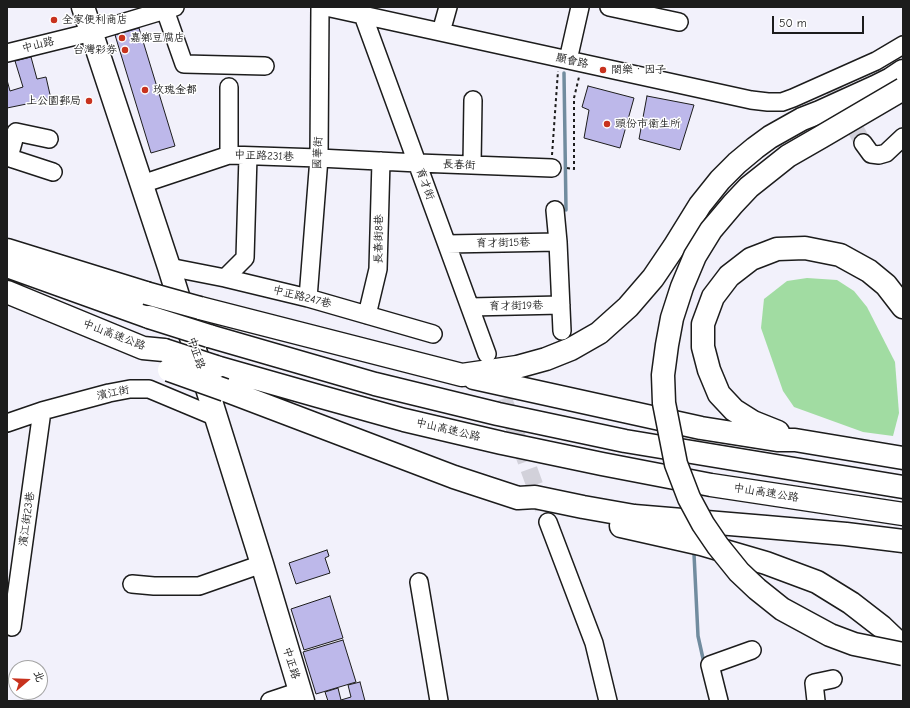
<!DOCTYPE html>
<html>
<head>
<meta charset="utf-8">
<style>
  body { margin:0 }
  #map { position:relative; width:910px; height:708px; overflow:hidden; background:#f2f1fb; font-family:"Comic Neue","LXGW WenKai TC",sans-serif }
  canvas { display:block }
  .frame { position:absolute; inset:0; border:8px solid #1c1c1c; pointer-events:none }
  .north { position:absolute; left:8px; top:660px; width:40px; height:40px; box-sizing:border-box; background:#fff; border:1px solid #a4a4a4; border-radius:50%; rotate:71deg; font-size:11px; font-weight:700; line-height:16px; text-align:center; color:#1c1c1c }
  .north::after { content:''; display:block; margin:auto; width:14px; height:18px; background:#c8321e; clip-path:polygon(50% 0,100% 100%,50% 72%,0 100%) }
  .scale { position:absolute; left:772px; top:16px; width:92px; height:18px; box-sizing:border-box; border:2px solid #1c1c1c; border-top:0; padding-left:5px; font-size:12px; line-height:14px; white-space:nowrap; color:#1c1c1c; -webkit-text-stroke:3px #fff; paint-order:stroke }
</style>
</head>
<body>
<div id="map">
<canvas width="910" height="708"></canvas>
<div class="frame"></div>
<div class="north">北</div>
<div class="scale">50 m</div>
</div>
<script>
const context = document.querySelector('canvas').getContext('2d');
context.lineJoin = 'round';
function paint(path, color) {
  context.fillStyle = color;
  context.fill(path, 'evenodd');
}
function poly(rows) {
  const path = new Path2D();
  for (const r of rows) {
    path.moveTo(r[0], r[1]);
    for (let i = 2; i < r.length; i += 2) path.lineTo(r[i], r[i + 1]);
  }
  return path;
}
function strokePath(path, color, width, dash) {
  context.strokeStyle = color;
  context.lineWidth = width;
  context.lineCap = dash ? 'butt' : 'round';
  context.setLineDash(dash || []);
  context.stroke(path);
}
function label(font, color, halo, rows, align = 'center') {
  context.font = font + ' "Comic Neue","LXGW WenKai TC",sans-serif';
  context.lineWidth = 3;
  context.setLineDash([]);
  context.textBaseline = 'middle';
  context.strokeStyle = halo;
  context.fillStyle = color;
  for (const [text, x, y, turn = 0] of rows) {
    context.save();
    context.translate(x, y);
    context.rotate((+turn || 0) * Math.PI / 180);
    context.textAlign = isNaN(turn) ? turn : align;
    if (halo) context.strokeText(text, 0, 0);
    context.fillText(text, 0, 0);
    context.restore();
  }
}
paint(poly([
  [807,278,837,280,854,291,867,307,895,362,899,413,893,436,863,432,794,407,783,391,761,328,764,299,787,281]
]), '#a1dca2');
strokePath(poly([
  [564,73,566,210],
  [694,554,698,636,704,663]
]), '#718c9f', 3.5);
const building = poly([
  [139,28,175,146,151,153,115,35,139,28],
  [31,57,37,79,46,77,51,99,7,108,7,80,10,91,23,87,15,61,31,57],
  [588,86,634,98,620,148,584,138,589,110,582,107,588,86],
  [647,96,694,105,680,150,639,139,647,96],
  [327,550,329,556,325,558,330,573,296,584,289,563,327,550],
  [330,596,343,638,304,650,291,609,330,596],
  [343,640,356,682,316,694,303,652,343,640],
  [360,682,365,701,328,701,325,692,338,688,341,700,351,697,348,685,360,682]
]);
paint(building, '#bdb8ea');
strokePath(building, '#1c1c1c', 1);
strokePath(poly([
  [830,82,863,143],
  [495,375,548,522]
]), '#d2d1da', 17, [17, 8]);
const minor = poly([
  [326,7,751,100,768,102,782,102,793,98,876,61,903,45],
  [360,7,487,354],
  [609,7,679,22],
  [165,10,184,64,265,66],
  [441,32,448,7],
  [7,53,92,32,175,7],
  [568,60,580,7],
  [229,87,229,155],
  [863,143,871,154,879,155,886,153,903,137],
  [7,157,53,172],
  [9,157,16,132,49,139],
  [472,165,473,100],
  [142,184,229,155,319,158,418,163,552,168],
  [555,210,558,242,562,331],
  [447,244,558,242],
  [169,267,225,278,308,298,433,334],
  [225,278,245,258,248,156],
  [308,298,319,158,320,7],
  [470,307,561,305],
  [367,315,378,269,381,161],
  [7,423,42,411,109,393,130,389,149,389,216,417],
  [548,522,594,643,608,701],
  [419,582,439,701],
  [132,584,154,586,199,586,262,564],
  [12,627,42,411],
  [270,701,300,691],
  [719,701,710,665,752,650],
  [816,701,814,683,833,679]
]);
const major = poly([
  [83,7,169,267,262,564,303,701]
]);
const highway = poly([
  [7,250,146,293],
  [7,266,149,317],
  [7,292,143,348,164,350],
  [200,308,462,375,517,367,546,359,571,349,599,333,628,307,653,278,674,247,700,205,720,180,737,163,755,148,770,137,802,119,820,112,875,87,891,79,903,71],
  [209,336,375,384,498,414,625,441,903,487],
  [216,367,318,396,404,420,502,443,602,464,711,485,903,514],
  [474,378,701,428,777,440,795,440,903,458],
  [225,390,454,477,518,498,535,497,583,507,634,516,766,527,846,534,903,541],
  [778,432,753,422,734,410,719,394,709,370,703,347,703,324,713,297,729,276,751,259,777,249,805,248,840,255,869,271,886,285,903,307],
  [621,526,701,544,766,563,817,582,851,603,882,627,903,647]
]);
strokePath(minor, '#1c1c1c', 20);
strokePath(major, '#1c1c1c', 25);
strokePath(highway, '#1c1c1c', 25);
strokePath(poly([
  [552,155,558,71],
  [567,168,574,169,574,98,579,77]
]), '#1c1c1c', 2, [3, 3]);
strokePath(minor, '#fff', 17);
strokePath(major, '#fff', 22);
strokePath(highway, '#fff', 22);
const highwayBridge = poly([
  [903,89,821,137,788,156,749,187,733,204,711,230,695,256,682,287,672,318,667,345,663,375,664,403,676,464,689,498,703,524,718,546,739,572,757,589,782,609,830,635,854,644,903,654],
  [146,293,200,308],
  [149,317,209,336],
  [164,350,216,367],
  [169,370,225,390]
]);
strokePath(highwayBridge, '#1c1c1c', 25, []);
strokePath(highwayBridge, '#fff', 22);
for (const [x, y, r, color] of [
  [54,20,4,"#c8321e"],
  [122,38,4,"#c8321e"],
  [125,50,4,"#c8321e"],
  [603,70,4,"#c8321e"],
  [145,90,4,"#c8321e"],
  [89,101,4,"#c8321e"],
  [607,124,4,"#c8321e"]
]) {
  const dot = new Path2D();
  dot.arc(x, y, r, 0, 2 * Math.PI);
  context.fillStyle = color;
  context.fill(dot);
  strokePath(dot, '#fff', 1.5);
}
label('11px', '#1c1c1c', '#fff', [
  ["全家便利商店",62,20],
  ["嘉鄉豆腐店",130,38],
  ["台灣彩券",117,50,"right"],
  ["閤樂‧因子",611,70],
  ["玫瑰金都",153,90],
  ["上公園郵局",81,101,"right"],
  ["頭份市衛生所",615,124]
], 'left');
label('11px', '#1c1c1c', '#fff', [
  ["中山路",38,45,-14],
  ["顯會路",572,61,12],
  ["國華街",318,153,-88],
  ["中正路231巷",264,156,2],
  ["長春街",459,165,2],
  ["育才街",425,184,70],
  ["長春街8巷",379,239,-89],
  ["育才街15巷",503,243,-1],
  ["中正路247巷",302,297,14],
  ["育才街19巷",516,306,-1],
  ["中山高速公路",114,335,21],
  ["中正路",196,353,72],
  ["濱江街",113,393,-12],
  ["中山高速公路",448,430,13],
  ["中山高速公路",766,493,9],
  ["濱江街23巷",27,519,-82],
  ["中正路",291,663,73]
]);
</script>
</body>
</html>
